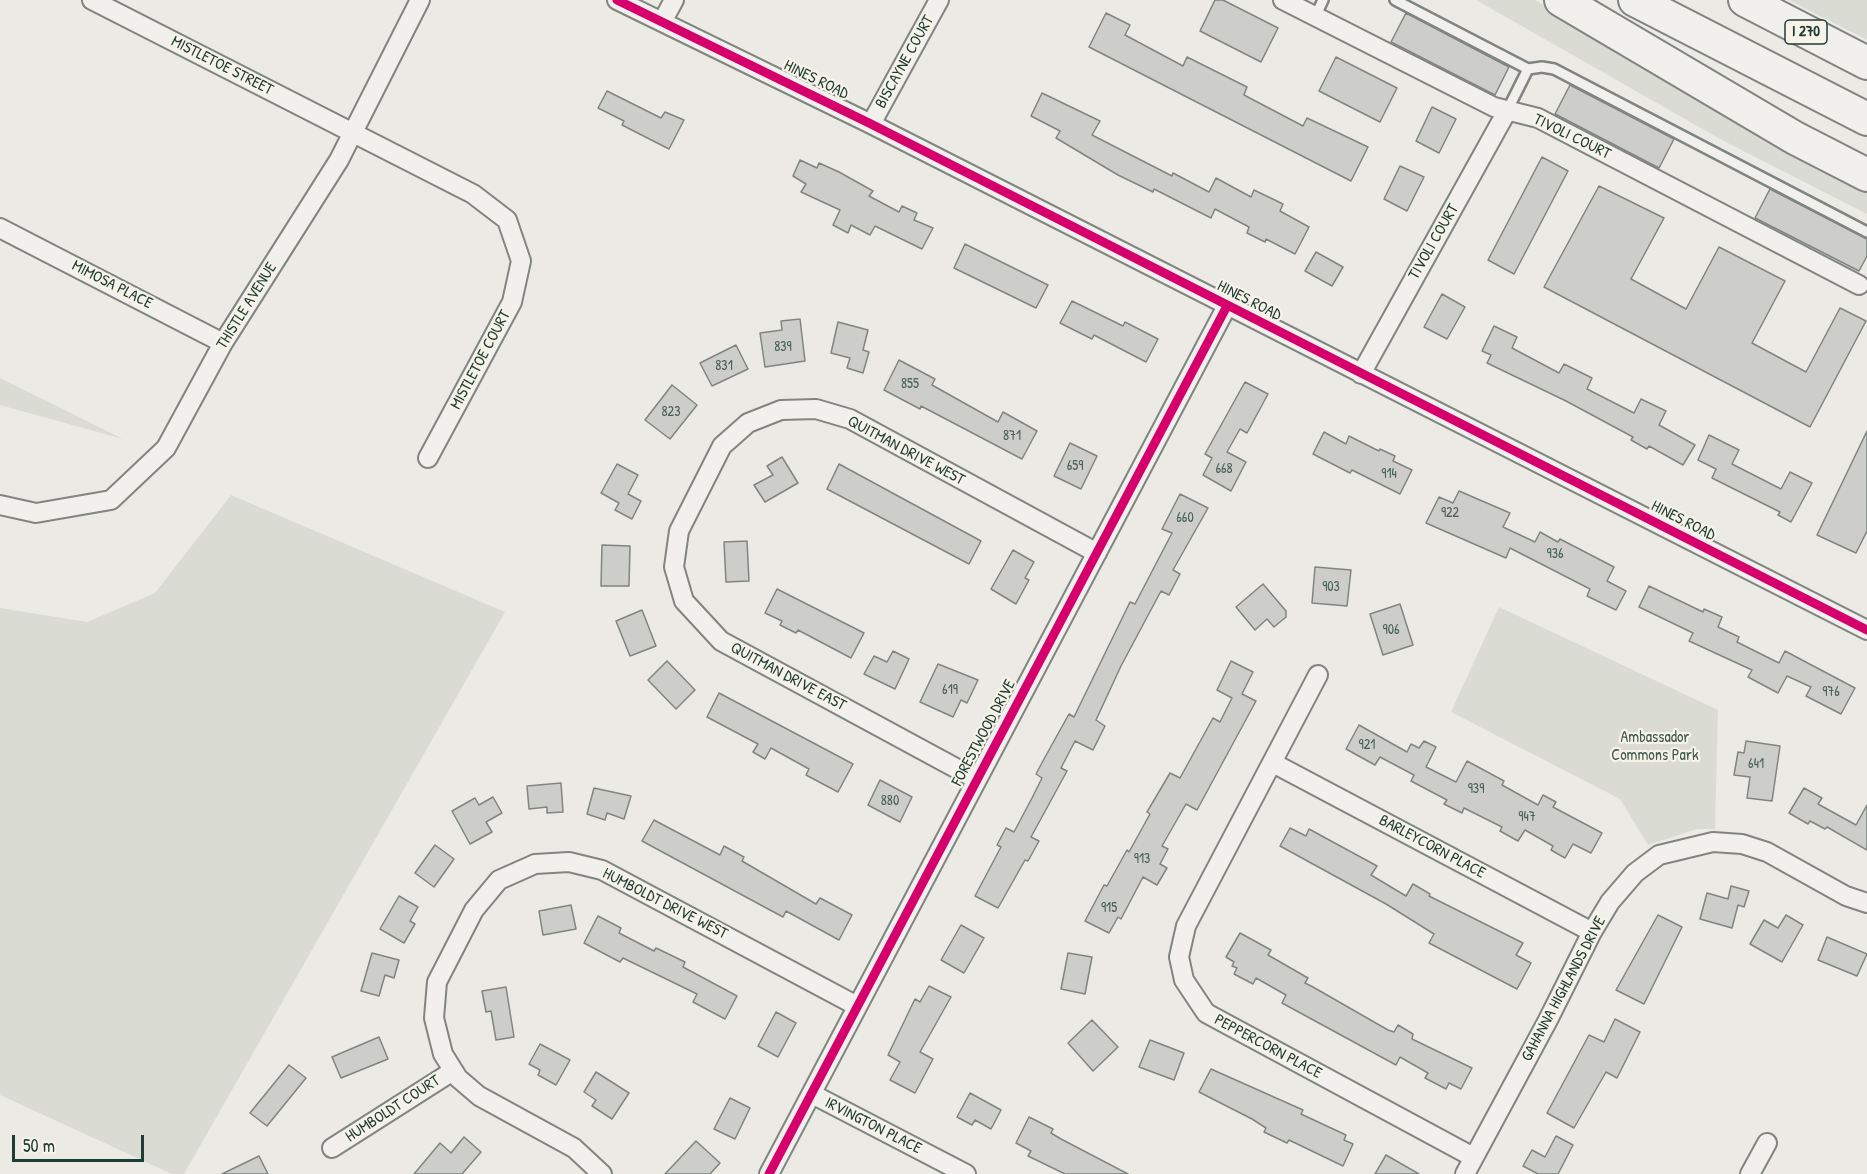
<!DOCTYPE html>
<html>
<head>
<meta charset="utf-8">
<style>
  body { margin:0 }
  #map { position:relative; width:1867px; height:1174px; overflow:hidden; background:#ebeae4; font-family:"Patrick Hand",sans-serif }
  canvas { display:block }
  .scale { position:absolute; left:12px; top:1135px; width:132px; height:27px; box-sizing:border-box; border:3px solid #1f3d34; border-top:0; padding-left:8px; font-size:18px; line-height:21px; white-space:nowrap; color:#1f3d34; -webkit-text-stroke:4px #f7f3e8; paint-order:stroke }
</style>
</head>
<body>
<div id="map">
<canvas width="1867" height="1174"></canvas>
<div class="scale">50 m</div>
</div>
<script>
const context = document.querySelector('canvas').getContext('2d');
context.lineJoin = 'round';
function paint(path, color) {
  context.fillStyle = color;
  context.fill(path, 'evenodd');
}
function poly(rows) {
  const path = new Path2D();
  for (const r of rows) {
    path.moveTo(r[0], r[1]);
    for (let i = 2; i < r.length; i += 2) path.lineTo(r[i], r[i + 1]);
  }
  return path;
}
function strokePath(path, color, width, dash) {
  context.strokeStyle = color;
  context.lineWidth = width;
  context.lineCap = dash ? 'butt' : 'round';
  context.setLineDash(dash || []);
  context.stroke(path);
}
function label(font, color, halo, rows, align = 'center') {
  context.font = font + ' "Patrick Hand",sans-serif';
  context.lineWidth = 4.5;
  context.setLineDash([]);
  context.textBaseline = 'middle';
  context.strokeStyle = halo;
  context.fillStyle = color;
  for (const [text, x, y, turn = 0] of rows) {
    context.save();
    context.translate(x, y);
    context.rotate((+turn || 0) * Math.PI / 180);
    context.textAlign = isNaN(turn) ? turn : align;
    if (halo) context.strokeText(text, 0, 0);
    context.fillText(text, 0, 0);
    context.restore();
  }
}
paint(poly([
  [1476,0,1535,0,1745,124,1867,190,1867,214,1720,139],
  [1789,0,1867,0,1867,40],
  [0,378,123,439,0,405],
  [231,495,505,612,184,1174,172,1174,0,1095,0,608,87,622,155,593],
  [1499,607,1718,710,1715,829,1697,829,1648,845,1620,799,1451,712]
]), '#dadbd2');
const building = poly([
  [1215,0,1223,0,1278,28,1261,62,1200,31,1215,0],
  [1106,13,1130,25,1125,35,1183,66,1187,57,1247,87,1244,95,1303,126,1307,118,1368,147,1351,181,1089,47,1106,13],
  [1406,13,1509,67,1495,95,1391,42,1406,13],
  [1336,57,1397,88,1380,122,1319,91,1336,57],
  [1570,85,1674,139,1659,168,1555,114,1570,85],
  [607,91,661,118,665,112,684,120,669,149,622,125,624,121,598,108,607,91],
  [1042,93,1100,121,1092,135,1172,176,1173,173,1209,192,1216,178,1251,197,1254,190,1283,204,1280,211,1309,227,1295,254,1266,239,1265,242,1247,233,1249,227,1215,209,1211,218,1154,189,1153,192,1118,175,1056,138,1060,131,1031,116,1042,93],
  [1432,107,1456,119,1439,153,1416,141,1432,107],
  [1542,157,1568,171,1514,274,1488,260,1542,157],
  [800,160,817,168,819,163,839,172,873,191,869,196,899,212,902,206,917,213,914,220,933,228,922,249,875,226,870,235,851,225,848,233,833,225,840,210,801,192,806,184,793,176,800,160],
  [1400,166,1424,177,1407,211,1384,199,1400,166],
  [1599,186,1664,218,1631,279,1686,309,1719,247,1785,281,1752,343,1806,372,1840,308,1866,321,1810,427,1544,287,1599,186],
  [1770,189,1867,239,1867,256,1859,271,1755,218,1770,189],
  [965,244,1048,285,1036,308,954,268,965,244],
  [1316,252,1343,267,1332,286,1305,271,1316,252],
  [1442,294,1465,307,1447,339,1424,327,1442,294],
  [1072,301,1123,326,1125,322,1158,339,1146,362,1094,335,1092,339,1060,323,1072,301],
  [800,319,805,361,765,367,760,333,782,330,781,321,800,319],
  [838,322,868,330,863,350,869,352,863,373,847,368,850,358,831,353,838,322],
  [1494,326,1517,337,1512,348,1559,373,1564,364,1592,378,1587,389,1634,413,1641,399,1666,411,1659,425,1695,445,1683,465,1649,446,1647,449,1631,440,1633,437,1566,401,1487,363,1491,355,1482,351,1494,326],
  [736,345,748,369,712,386,700,363,736,345],
  [899,360,935,379,932,385,998,422,1003,412,1037,431,1022,459,921,406,920,409,884,390,899,360],
  [1245,382,1268,394,1247,433,1240,429,1227,452,1246,462,1231,491,1203,475,1212,458,1205,454,1245,382],
  [672,385,697,405,670,439,645,420,672,385],
  [1867,431,1867,531,1856,553,1817,535,1867,431],
  [1324,432,1346,444,1349,436,1379,451,1380,449,1395,456,1393,461,1412,470,1400,494,1352,470,1350,473,1313,454,1324,432],
  [1709,435,1739,450,1732,464,1781,489,1790,472,1812,483,1791,522,1778,515,1780,512,1712,478,1716,469,1698,460,1709,435],
  [1070,443,1097,456,1081,489,1054,476,1070,443],
  [782,457,798,483,765,502,754,485,773,475,767,466,782,457],
  [617,464,638,475,628,494,641,501,632,519,615,510,619,503,601,493,617,464],
  [839,464,981,541,969,564,827,489,839,464],
  [1459,491,1510,513,1503,527,1535,542,1540,532,1558,542,1560,539,1614,567,1607,581,1626,591,1616,610,1587,596,1590,589,1510,548,1506,558,1426,523,1439,497,1453,503,1459,491],
  [1180,494,1208,508,1173,570,1180,574,1169,595,1161,591,1121,666,1096,720,1105,726,1093,750,1075,741,1061,768,1067,771,1031,837,1039,841,1028,861,1025,860,998,908,975,896,1001,847,997,845,1006,828,1014,832,1032,798,1042,778,1036,774,1044,759,1069,714,1074,717,1130,602,1135,604,1172,533,1162,529,1180,494],
  [747,541,749,581,726,582,724,542,747,541],
  [602,545,630,546,629,586,601,586,602,545],
  [1013,550,1034,562,1025,578,1029,580,1016,604,991,589,1013,550],
  [1315,567,1351,570,1347,606,1312,603,1315,567],
  [1263,584,1286,611,1286,617,1274,627,1267,619,1255,630,1236,607,1263,584],
  [1649,586,1703,612,1704,609,1722,617,1718,627,1739,637,1737,642,1779,663,1785,651,1855,688,1841,714,1806,696,1811,687,1787,676,1778,693,1748,677,1752,670,1689,641,1693,633,1639,607,1649,586],
  [777,589,864,633,851,658,798,630,796,633,780,625,782,621,765,613,777,589],
  [1400,604,1413,645,1383,655,1370,614,1400,604],
  [642,610,656,646,630,656,616,621,642,610],
  [893,651,909,659,895,689,864,674,874,656,887,662,893,651],
  [667,661,695,690,676,709,648,680,667,661],
  [1231,661,1253,672,1242,694,1256,701,1197,810,1186,804,1162,846,1168,849,1160,864,1167,868,1157,885,1143,877,1121,919,1118,917,1109,933,1085,921,1104,885,1107,886,1127,850,1129,852,1150,814,1147,812,1170,773,1180,778,1213,718,1220,722,1232,698,1217,690,1231,661],
  [938,664,978,680,967,703,961,700,953,717,920,702,938,664],
  [719,693,853,764,838,792,806,775,809,769,771,748,765,759,753,752,758,744,707,717,719,693],
  [1359,725,1407,752,1411,744,1419,748,1424,741,1436,747,1426,767,1456,782,1467,761,1504,781,1502,785,1538,805,1543,795,1556,802,1553,807,1602,833,1591,853,1573,844,1565,858,1551,850,1553,846,1525,830,1518,841,1500,831,1502,827,1464,808,1462,813,1444,804,1447,800,1411,781,1414,775,1380,757,1375,765,1346,749,1359,725],
  [1746,741,1780,746,1772,801,1747,798,1750,777,1734,775,1738,752,1744,753,1746,741],
  [880,780,912,797,900,822,868,805,880,780],
  [561,783,563,812,547,813,547,807,529,809,527,786,561,783],
  [594,788,631,796,624,819,607,813,605,820,587,814,594,788],
  [1804,788,1822,798,1818,804,1856,825,1867,805,1867,850,1827,827,1825,829,1810,821,1808,824,1789,813,1804,788],
  [493,797,502,813,486,822,492,832,470,844,452,811,475,798,479,805,493,797],
  [654,820,720,855,724,846,744,857,742,861,816,904,820,898,852,915,839,940,786,911,783,917,642,841,654,820],
  [1290,828,1306,836,1309,829,1377,866,1371,875,1406,896,1413,884,1430,894,1429,896,1523,943,1516,955,1531,963,1517,989,1429,943,1434,934,1386,904,1280,846,1290,828],
  [435,845,454,859,434,887,415,873,435,845],
  [1731,886,1749,891,1744,907,1738,905,1732,928,1700,919,1707,893,1728,899,1731,886],
  [399,896,418,907,410,921,415,924,404,943,380,929,399,896],
  [571,905,576,929,543,935,539,911,571,905],
  [1658,915,1682,927,1644,1004,1616,990,1658,915],
  [1786,915,1803,925,1782,962,1750,944,1764,920,1778,928,1786,915],
  [598,916,621,928,619,933,654,951,656,948,685,962,683,967,737,996,725,1019,693,1002,697,994,623,958,620,962,584,943,598,916],
  [961,925,984,938,964,973,941,960,961,925],
  [1240,933,1271,950,1268,955,1308,978,1305,983,1313,987,1388,1030,1394,1032,1398,1025,1413,1034,1412,1039,1472,1068,1461,1089,1449,1083,1446,1089,1425,1078,1428,1073,1400,1057,1396,1065,1282,1003,1286,995,1256,978,1253,984,1234,974,1237,968,1232,966,1234,962,1226,957,1240,933],
  [1827,937,1867,954,1857,976,1818,960,1827,937],
  [372,953,399,960,394,978,385,975,379,996,361,991,372,953],
  [1068,953,1092,957,1085,994,1061,989,1068,953],
  [929,986,951,997,920,1052,933,1059,915,1093,890,1080,900,1062,888,1055,915,999,920,1002,929,986],
  [506,987,514,1037,496,1040,491,1011,486,1012,482,991,506,987],
  [776,1012,796,1023,778,1057,758,1046,776,1012],
  [1615,1019,1640,1032,1617,1078,1606,1072,1574,1128,1547,1113,1589,1035,1604,1042,1615,1019],
  [1092,1020,1118,1047,1093,1071,1068,1043,1092,1020],
  [379,1037,388,1059,341,1078,332,1057,379,1037],
  [1150,1040,1184,1053,1174,1080,1139,1067,1150,1040],
  [540,1044,570,1060,556,1085,538,1075,540,1070,529,1064,540,1044],
  [289,1065,306,1078,267,1126,250,1113,289,1065],
  [1211,1069,1303,1110,1301,1114,1346,1135,1344,1140,1353,1144,1343,1166,1289,1140,1287,1143,1264,1132,1266,1128,1252,1119,1199,1092,1211,1069],
  [596,1072,629,1093,612,1119,592,1106,596,1100,584,1092,596,1072],
  [970,1093,1001,1110,991,1129,975,1120,972,1125,957,1117,970,1093],
  [730,1098,750,1108,735,1139,714,1129,730,1098],
  [1029,1117,1053,1129,1051,1133,1061,1139,1128,1174,1065,1174,1028,1156,1031,1151,1016,1143,1029,1117],
  [1556,1136,1573,1145,1558,1174,1538,1174,1523,1166,1532,1150,1545,1157,1556,1136],
  [464,1137,481,1152,462,1174,414,1174,440,1143,451,1153,464,1137],
  [696,1141,720,1163,710,1174,665,1174,696,1141],
  [1386,1155,1419,1174,1375,1174,1386,1155],
  [259,1156,268,1174,222,1174,259,1156]
]);
paint(building, '#cdceca');
strokePath(building, '#808581', 1.5);
const lane = poly([
  [1395,0,1528,69],
  [1315,17,1323,0],
  [1507,111,1528,69,1542,67,1554,69,1867,232]
]);
const street = poly([
  [92,0,473,194,507,220,521,261,512,302,428,458],
  [617,0,871,124,1867,630],
  [1283,0,1494,107,1538,118,1859,285],
  [662,22,674,0],
  [871,124,939,0],
  [0,228,223,343],
  [1361,374,1507,111],
  [0,505,36,513,111,500,166,448,223,343,339,160,420,0],
  [1318,675,1186,926,1179,957,1184,980,1206,1013,1473,1157],
  [1273,763,1592,932],
  [976,779,721,641,684,601,674,567,679,531,722,446,748,423,781,410,816,409,850,419,1097,553],
  [812,1094,966,1174],
  [332,1148,453,1071],
  [602,1174,574,1148,479,1096,458,1078,443,1054,434,1018,437,982,474,910,499,880,535,864,569,862,602,870,857,1006],
  [769,1174,1227,306],
  [1465,1174,1548,1020,1592,932,1610,902,1635,873,1659,855,1713,842,1742,844,1767,852,1846,896,1867,903],
  [1750,1174,1767,1143]
]);
const highway = poly([
  [1561,0,1795,138,1867,175],
  [1635,0,1867,119],
  [1745,0,1867,63]
]);
strokePath(lane, '#808581', 14);
strokePath(street, '#808581', 22);
strokePath(highway, '#808581', 36);
strokePath(lane, '#f1f0ec', 9);
strokePath(street, '#f1f0ec', 18);
strokePath(highway, '#f1f0ec', 32);
strokePath(poly([
  [617,0,871,124,1867,630],
  [769,1174,1227,306]
]), '#d6006c', 9);
label('14px', '#4a615a', null, [
  ["839",783,347],
  ["831",724,366],
  ["855",910,384],
  ["823",671,412],
  ["871",1012,436],
  ["659",1075,466],
  ["668",1224,469],
  ["914",1389,474],
  ["922",1450,513],
  ["660",1185,518],
  ["936",1555,554],
  ["903",1331,587],
  ["906",1391,630],
  ["619",950,690],
  ["976",1831,692],
  ["921",1367,745],
  ["641",1756,764],
  ["939",1476,789],
  ["880",890,801],
  ["947",1527,817],
  ["913",1142,859],
  ["915",1109,908]
]);
for (const [x, y, w] of [
  [1806,32,42]
]) {
  const box = new Path2D();
  box.roundRect(x - w / 2, y - 12, w, 24, 4.5);
  context.fillStyle = '#f7f3e8';
  context.fill(box);
  strokePath(box, '#1f3d34', 1.5);
}
label('bold 15px', '#1f3d34', null, [
  ["I 270",1806,32]
]);
label('16px', '#1f3d34', '#f7f3e8', [
  ["BISCAYNE COURT",905,62,-61],
  ["MISTLETOE STREET",222,66,27],
  ["HINES ROAD",816,80,26],
  ["TIVOLI COURT",1572,137,26],
  ["TIVOLI COURT",1434,242,-60],
  ["MIMOSA PLACE",112,285,27],
  ["HINES ROAD",1249,301,27],
  ["THISTLE AVENUE",247,306,-58],
  ["MISTLETOE COURT",481,360,-62],
  ["QUITMAN DRIVE WEST",906,451,28],
  ["HINES ROAD",1683,521,27],
  ["QUITMAN DRIVE EAST",788,677,28],
  ["FORESTWOOD DRIVE",984,733,-62],
  ["BARLEYCORN PLACE",1432,847,28],
  ["HUMBOLDT DRIVE WEST",665,904,27],
  ["GAHANNA HIGHLANDS DRIVE",1564,989,-62],
  ["PEPPERCORN PLACE",1268,1047,28],
  ["HUMBOLDT COURT",393,1109,-33],
  ["IRVINGTON PLACE",873,1126,27]
]);
label('16px', '#425a51', '#f7f3e8', [
  ["Ambassador",1655,738],
  ["Commons Park",1655,756]
]);
</script>
</body>
</html>
